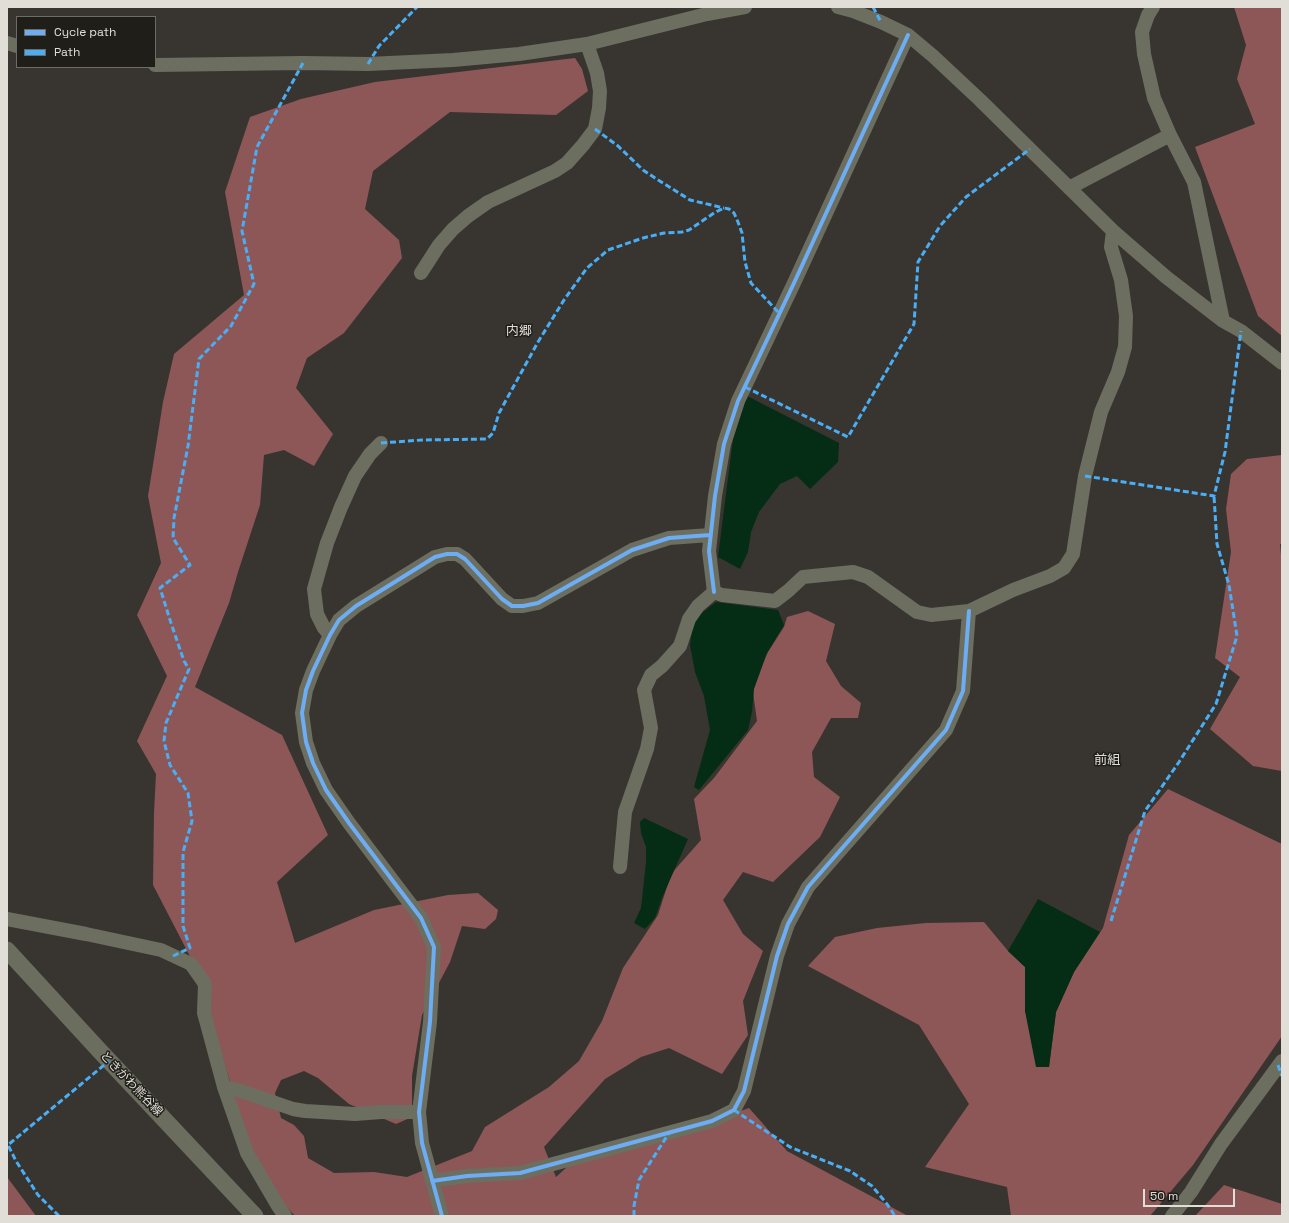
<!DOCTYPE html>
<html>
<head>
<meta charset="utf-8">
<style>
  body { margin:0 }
  #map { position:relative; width:1289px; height:1223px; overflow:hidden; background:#383530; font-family:"Space Grotesk",sans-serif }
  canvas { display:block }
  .frame { position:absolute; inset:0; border:8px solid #e1ded8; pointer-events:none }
  .legend { position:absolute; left:16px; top:16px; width:140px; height:52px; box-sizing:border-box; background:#201e19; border:1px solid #6d6b65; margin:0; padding:5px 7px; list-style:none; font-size:12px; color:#e1ded8 }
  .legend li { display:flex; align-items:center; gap:8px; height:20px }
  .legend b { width:20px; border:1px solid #6d6b65 }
  .scale { position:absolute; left:1143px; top:1189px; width:92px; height:18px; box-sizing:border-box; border:2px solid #e1ded8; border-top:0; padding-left:5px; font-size:12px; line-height:14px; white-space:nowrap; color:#e1ded8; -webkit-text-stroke:3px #201e19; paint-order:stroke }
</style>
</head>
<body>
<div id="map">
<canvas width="1289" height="1223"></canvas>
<div class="frame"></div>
<ul class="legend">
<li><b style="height:5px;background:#6dadf4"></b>Cycle path</li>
<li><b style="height:5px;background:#49aef6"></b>Path</li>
</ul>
<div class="scale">50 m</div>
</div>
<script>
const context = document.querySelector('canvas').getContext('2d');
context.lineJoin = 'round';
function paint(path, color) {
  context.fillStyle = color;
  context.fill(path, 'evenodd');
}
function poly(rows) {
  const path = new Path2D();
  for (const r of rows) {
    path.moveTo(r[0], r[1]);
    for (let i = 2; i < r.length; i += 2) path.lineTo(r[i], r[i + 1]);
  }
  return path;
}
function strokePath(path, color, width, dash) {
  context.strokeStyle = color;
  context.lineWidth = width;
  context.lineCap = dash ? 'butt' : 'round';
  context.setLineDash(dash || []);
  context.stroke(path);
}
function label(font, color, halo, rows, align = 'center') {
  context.font = font + ' "Space Grotesk","Noto Sans JP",sans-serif';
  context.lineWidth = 3;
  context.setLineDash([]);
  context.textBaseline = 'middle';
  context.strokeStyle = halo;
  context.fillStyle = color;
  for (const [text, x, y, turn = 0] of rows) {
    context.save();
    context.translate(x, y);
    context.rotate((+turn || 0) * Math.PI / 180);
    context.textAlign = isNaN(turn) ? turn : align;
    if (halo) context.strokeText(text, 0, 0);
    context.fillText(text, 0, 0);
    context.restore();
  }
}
paint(poly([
  [1234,7,1282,7,1282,336,1258,316,1195,147,1255,124,1237,79,1246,45],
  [575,58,582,69,588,91,556,115,450,112,373,171,365,209,399,240,402,258,344,333,307,358,296,388,333,434,314,466,284,450,264,455,260,505,238,572,229,603,195,687,282,735,328,835,277,882,295,943,374,910,448,895,478,893,498,910,496,919,485,929,462,926,450,962,422,1015,412,1076,412,1117,396,1124,349,1104,318,1078,304,1071,281,1080,275,1093,281,1118,294,1125,304,1136,308,1158,334,1173,374,1172,407,1177,472,1151,485,1127,549,1087,579,1061,602,1021,623,968,658,915,671,874,701,840,694,799,714,778,757,721,752,685,768,652,784,627,787,617,808,611,835,624,826,661,841,686,861,703,858,718,831,718,812,752,814,777,840,797,820,837,773,882,743,872,723,900,743,934,763,951,743,1001,748,1035,722,1074,669,1048,641,1057,605,1079,544,1147,556,1177,576,1159,712,1121,749,1108,787,1151,908,1216,295,1216,280,1200,251,1151,195,966,153,885,154,813,156,774,137,741,167,676,137,615,161,563,148,496,163,402,174,354,244,295,225,192,250,117,301,99,375,82],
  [1282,455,1282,544,1280,544,1282,566,1282,771,1253,766,1210,729,1240,677,1215,658,1231,552,1226,509,1231,474,1247,459],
  [1168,789,1282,844,1282,1036,1193,1165,1150,1216,1011,1216,1007,1187,925,1167,969,1104,919,1025,808,966,835,937,877,928,926,923,984,922,1008,951,1025,967,1025,1011,1049,1067,1056,1012,1074,972,1103,928,1129,835],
  [7,1177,36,1216,7,1216],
  [1224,1185,1282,1204,1282,1216,1195,1216]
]), '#8e5757');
paint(poly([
  [747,396,839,443,838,462,810,489,797,476,780,484,759,512,751,532,748,552,740,569,718,557,733,439],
  [716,602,778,610,784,625,767,653,754,689,752,712,748,730,699,790,694,787,710,730,704,696,695,672,690,645,693,624,698,616],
  [644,818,688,839,662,898,655,918,645,929,634,923,641,908,646,862,646,847,641,833,640,822],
  [1038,899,1100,932,1074,972,1056,1012,1049,1067,1036,1067,1025,1011,1025,967,1008,951]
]), '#052c14');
strokePath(poly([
  [838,7,853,11,881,22,908,35,933,56,980,100,1113,231,1166,277,1223,321,1241,331,1282,363],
  [7,43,17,46],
  [155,65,303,63,368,64,453,60,519,54,587,44,707,14,745,7],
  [1170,135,1194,182,1223,321],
  [1069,188,1170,135,1154,98,1144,54,1142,32,1148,15,1153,7],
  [421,273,439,245,453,229,468,216,488,202,555,171,567,163,583,145,595,129,599,108,600,91,597,73,587,44],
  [714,592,722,595,775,601,788,591,803,577,853,572,868,577,917,612,931,615,969,611,1013,590,1050,576,1064,568,1073,554,1085,476,1101,412,1118,372,1125,347,1126,316,1121,280,1111,247,1113,231],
  [714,592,709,551,715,496,724,444,738,401,794,283,908,35],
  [330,635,324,628,317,614,314,589,327,543,341,507,355,476,370,454,381,443],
  [620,867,625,812,647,749,651,728,644,690,651,675,662,666,680,646,689,619,698,606,714,592],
  [7,919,86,934,161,950,191,964,205,984,204,1013,224,1087,247,1153,278,1206,285,1216],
  [224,1087,238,1090,293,1109,305,1111,355,1114,381,1112,419,1112],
  [432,1181,467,1176,520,1173,712,1121,734,1110,744,1091,777,956,788,924,808,887,946,730,963,691,969,611],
  [442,1216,422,1143,419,1112,430,1022,434,947,421,918,349,823,326,790,313,763,306,742,302,713,306,690,313,671,330,635,339,620,356,606,435,557,447,554,457,554,465,559,502,599,512,606,523,606,538,603,632,550,669,538,710,535],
  [1172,1216,1191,1192,1221,1144,1282,1061]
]), '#6c6e60', 14);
strokePath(poly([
  [7,950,98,1049,255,1216]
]), '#6b6d5e', 17);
strokePath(poly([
  [873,7,881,22],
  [368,64,379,46,417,7],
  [595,129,618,146,643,170,655,178,690,200,724,208],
  [745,387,848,437,914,324,918,262,940,226,966,197,1030,149],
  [381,443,422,440,487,439,493,433,499,413,538,342,564,300,587,268,608,250,643,238,664,233,682,232,689,230,714,213,724,208,729,209,734,213,738,222,742,233,745,262,751,283,779,313],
  [1085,476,1214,496,1225,452,1241,331],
  [1111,921,1145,811,1179,762,1216,704,1237,636,1229,585,1217,544,1214,496],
  [173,956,190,948,183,926,183,852,192,821,188,793,170,765,164,741,166,723,189,669,184,661,171,623,160,588,190,565,173,538,174,518,188,446,199,359,231,326,254,284,242,231,257,147,303,63],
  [1278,1065,1282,1076],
  [734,1110,790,1147,850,1171,872,1186,887,1204,895,1216],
  [59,1216,38,1195,16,1161,8,1145,109,1061],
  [634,1216,634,1206,639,1180,669,1133]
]), '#49aef6', 3, [6, 3]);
strokePath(poly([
  [714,592,709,551,715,496,724,444,738,401,794,283,908,35],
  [432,1181,467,1176,520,1173,712,1121,734,1110,744,1091,777,956,788,924,808,887,946,730,963,691,969,611],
  [442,1216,422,1143,419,1112,430,1022,434,947,421,918,349,823,326,790,313,763,306,742,302,713,306,690,313,671,330,635,339,620,356,606,435,557,447,554,457,554,465,559,502,599,512,606,523,606,538,603,632,550,669,538,710,535]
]), '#6dadf4', 4);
label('12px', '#e1ded8', '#201e19', [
  ["ときがわ熊谷線",131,1084,46]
]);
label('13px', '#e1ded8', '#201e19', [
  ["内郷",519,331],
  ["前組",1107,760]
]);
</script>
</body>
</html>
